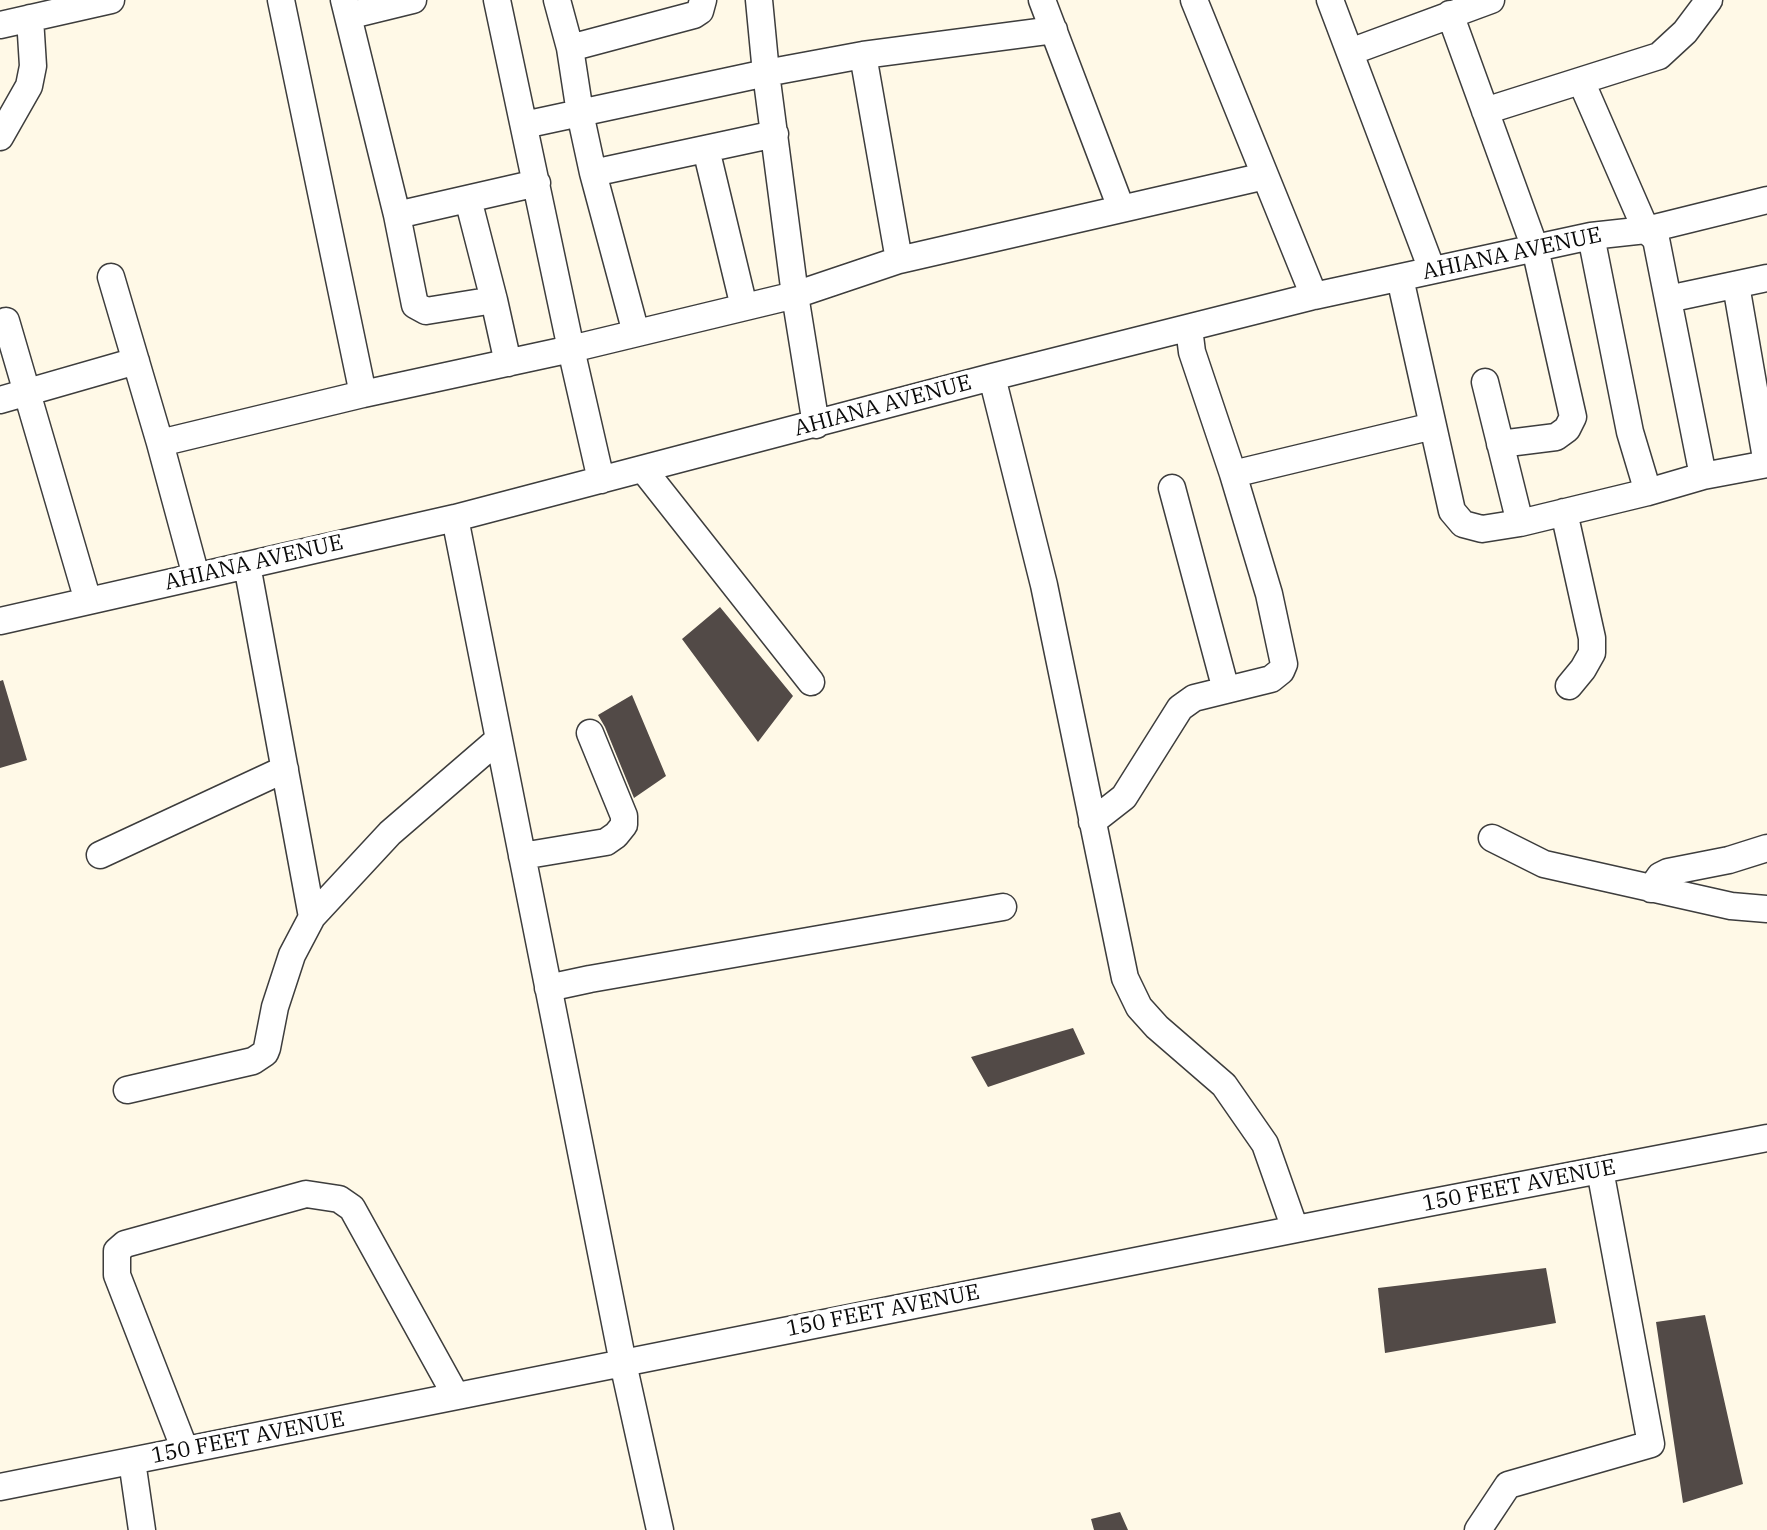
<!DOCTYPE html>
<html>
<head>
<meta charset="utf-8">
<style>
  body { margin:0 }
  canvas { display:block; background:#fff9e7 }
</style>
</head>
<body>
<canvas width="1767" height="1530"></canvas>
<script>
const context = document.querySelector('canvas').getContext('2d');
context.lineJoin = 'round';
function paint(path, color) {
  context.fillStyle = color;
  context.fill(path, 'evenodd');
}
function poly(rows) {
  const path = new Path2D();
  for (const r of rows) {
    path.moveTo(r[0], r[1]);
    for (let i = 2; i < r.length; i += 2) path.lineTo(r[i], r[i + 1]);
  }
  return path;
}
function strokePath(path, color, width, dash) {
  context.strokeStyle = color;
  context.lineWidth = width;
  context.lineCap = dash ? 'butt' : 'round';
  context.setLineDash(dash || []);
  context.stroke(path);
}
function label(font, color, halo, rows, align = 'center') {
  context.font = font + ' "IBM Plex Serif",serif';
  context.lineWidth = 8;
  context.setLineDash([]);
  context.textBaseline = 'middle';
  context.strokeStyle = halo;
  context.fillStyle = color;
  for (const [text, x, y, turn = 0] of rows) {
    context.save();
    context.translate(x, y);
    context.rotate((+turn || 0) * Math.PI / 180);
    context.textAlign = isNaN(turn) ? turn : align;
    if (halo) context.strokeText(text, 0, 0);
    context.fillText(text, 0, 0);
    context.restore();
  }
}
paint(poly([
  [720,607,793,696,758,742,682,639],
  [3,680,27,760,0,768,0,681],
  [632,695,666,776,634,798,605,727,598,715],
  [1073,1028,1085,1054,988,1087,971,1057],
  [1546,1268,1556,1323,1385,1353,1378,1288],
  [1705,1315,1743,1484,1683,1503,1656,1322],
  [1120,1512,1128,1530,1094,1530,1091,1519]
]), '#524a47');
const minor = poly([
  [281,0,363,394,571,349,795,295,899,260,1265,176],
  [344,0,397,215,415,305,426,311,494,300],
  [497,0,571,349,601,480],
  [557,0,570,48],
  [759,0,766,73,863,55,1054,30],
  [1042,0,1121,208],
  [1194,0,1314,296],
  [1330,0,1432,270],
  [1450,14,1535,248,1573,417,1567,429,1556,437,1500,444],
  [348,16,413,0],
  [0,25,111,0],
  [1350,52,1491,0],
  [863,55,899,260],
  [1581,81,1646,230,1656,239,1703,476],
  [1485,111,1659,56,1685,32,1709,0],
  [524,125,766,73,795,295,816,425],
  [0,137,29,86,33,66,30,18],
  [706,149,744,307],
  [593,173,775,134],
  [468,199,494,300,508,363],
  [397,215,537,183],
  [1591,236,1630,432,1648,492],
  [111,277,160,443,196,576],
  [1400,278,1452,511,1463,524,1482,529,1520,523,1648,492,1703,476,1767,464],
  [1736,285,1767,464],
  [1668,299,1767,278],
  [6,321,88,601],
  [636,333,593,173,580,113,570,48,694,15,700,11,703,0],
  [992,377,1044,585,1125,978,1139,1007,1157,1027,1224,1085,1265,1144,1295,1229],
  [1485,382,1520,523],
  [0,400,136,361],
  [160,443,363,394],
  [643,469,811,682],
  [1233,474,1433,426],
  [1172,488,1226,690],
  [1564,512,1592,638,1592,653,1583,669,1569,686],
  [455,518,623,1363,660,1530],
  [247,565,312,917],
  [0,621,455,518,992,377,1314,296,1591,236,1646,230,1767,200],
  [1092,822,1124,797,1180,708,1194,698,1271,679,1281,671,1284,664,1269,594,1233,474,1192,352,1189,328],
  [1492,838,1544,864,1731,906,1767,909],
  [100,855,285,769],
  [522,856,606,842,616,835,624,825,624,816,590,733],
  [1651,889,1660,876,1668,872,1729,860,1767,848],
  [548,988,590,979,1003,907],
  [127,1090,253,1061,265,1053,267,1048,275,1007,292,955,312,917,390,833,499,739],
  [185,1450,117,1275,117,1251,125,1244,306,1194,339,1199,352,1208,456,1396],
  [132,1461,142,1530],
  [0,1487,1407,1207,1767,1138],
  [1478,1530,1508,1485,1651,1444,1600,1170]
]);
strokePath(minor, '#3d3d3d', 29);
strokePath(minor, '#fff', 26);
label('22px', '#0a0a0a', '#fff', [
  ["AHIANA AVENUE",1512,254,-12],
  ["AHIANA AVENUE",883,406,-15],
  ["AHIANA AVENUE",254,563,-13],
  ["150 FEET AVENUE",1519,1186,-11],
  ["150 FEET AVENUE",883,1311,-11],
  ["150 FEET AVENUE",248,1438,-11]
]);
</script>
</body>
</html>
